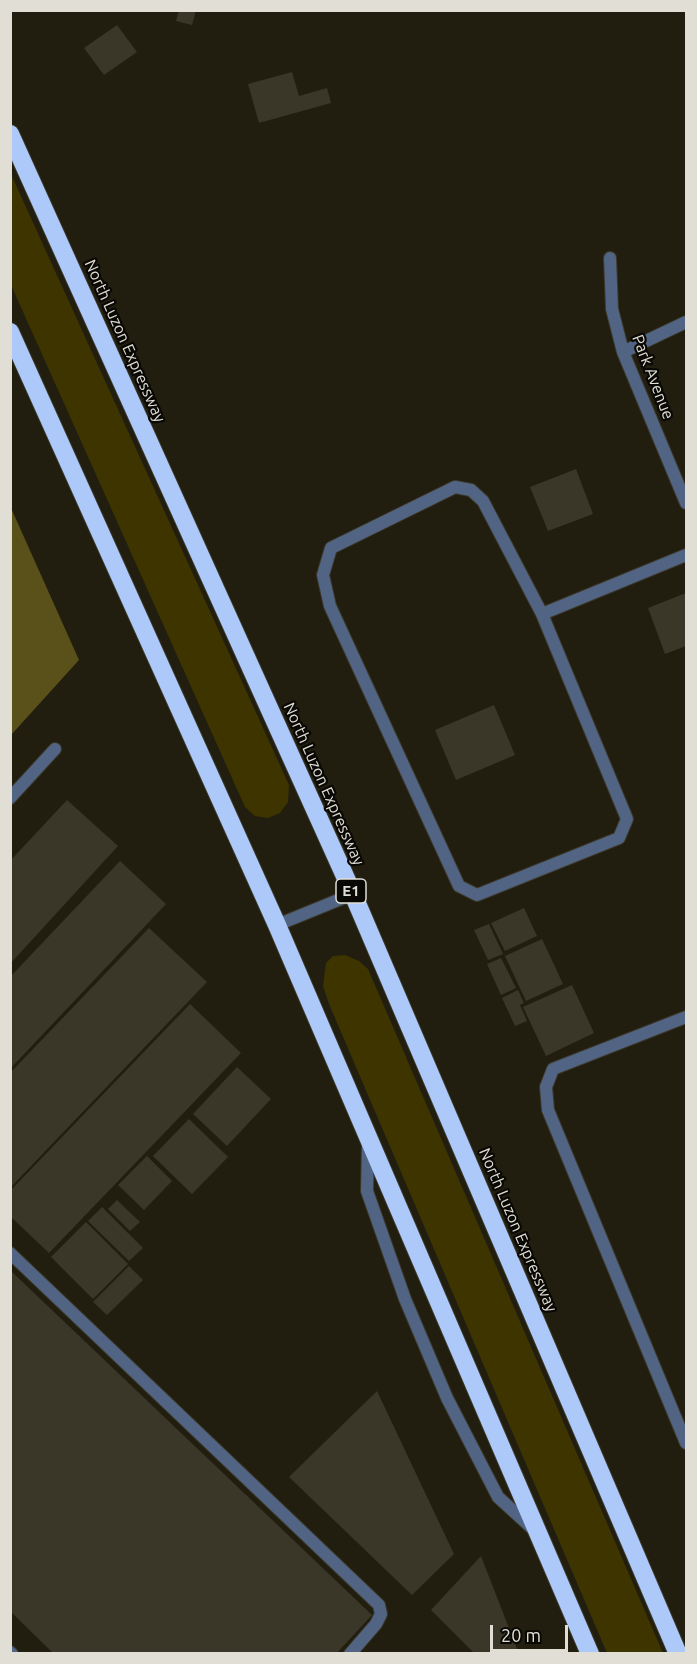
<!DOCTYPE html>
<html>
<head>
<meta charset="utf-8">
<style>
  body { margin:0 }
  #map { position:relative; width:697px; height:1664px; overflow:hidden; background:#211e0f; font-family:Ubuntu,sans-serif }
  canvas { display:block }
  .frame { position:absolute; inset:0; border:12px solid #e0ded5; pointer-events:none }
  .scale { position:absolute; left:490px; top:1625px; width:78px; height:27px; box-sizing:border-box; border:3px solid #e0ded5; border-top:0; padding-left:8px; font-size:18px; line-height:21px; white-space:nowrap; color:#e0ded5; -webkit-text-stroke:4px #090804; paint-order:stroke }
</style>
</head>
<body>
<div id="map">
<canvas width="697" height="1664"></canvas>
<div class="frame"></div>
<div class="scale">20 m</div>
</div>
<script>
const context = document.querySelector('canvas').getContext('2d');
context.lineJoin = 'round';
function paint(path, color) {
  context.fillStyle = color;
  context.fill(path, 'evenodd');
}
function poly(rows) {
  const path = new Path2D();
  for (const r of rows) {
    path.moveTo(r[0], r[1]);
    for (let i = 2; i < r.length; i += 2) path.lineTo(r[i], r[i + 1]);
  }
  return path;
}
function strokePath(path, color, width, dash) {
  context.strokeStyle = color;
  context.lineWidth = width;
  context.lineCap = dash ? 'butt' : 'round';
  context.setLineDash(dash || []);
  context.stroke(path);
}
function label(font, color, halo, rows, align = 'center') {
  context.font = font + ' Ubuntu,sans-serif';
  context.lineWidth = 4.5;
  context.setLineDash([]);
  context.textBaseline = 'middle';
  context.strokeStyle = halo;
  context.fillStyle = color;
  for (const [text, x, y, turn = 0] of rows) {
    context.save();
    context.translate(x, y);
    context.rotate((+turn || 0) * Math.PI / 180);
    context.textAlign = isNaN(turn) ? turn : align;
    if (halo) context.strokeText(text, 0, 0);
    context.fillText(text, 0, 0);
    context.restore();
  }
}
paint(poly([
  [10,172,289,785,288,802,280,813,268,818,255,816,245,807,11,285],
  [345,955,359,961,368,969,663,1653,607,1653,329,1004,323,986,326,963,333,956]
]), '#3d3400');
paint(poly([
  [11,508,79,660,11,735,10,735]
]), '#5a501a');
paint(poly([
  [179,10,196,10,192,25,176,21],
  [117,25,137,52,104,75,84,48],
  [292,72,299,96,327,88,331,103,259,123,248,84],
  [576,469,593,514,548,531,530,487],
  [686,593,686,646,665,654,648,608],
  [494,705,515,755,456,780,435,730],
  [67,800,118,846,10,964,10,861],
  [120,861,166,904,10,1069,10,977],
  [524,908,537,936,505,951,491,923],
  [489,924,503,954,488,960,474,930],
  [149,928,207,982,10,1188,10,1073],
  [542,939,563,984,526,1001,505,956],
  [501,958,516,988,501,995,487,964],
  [572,985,594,1033,546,1056,523,1007],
  [518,990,524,1003,520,1005,527,1021,515,1026,502,998],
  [190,1004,241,1053,49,1253,10,1216,10,1191],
  [237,1067,271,1099,227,1146,193,1114],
  [189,1119,228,1157,192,1194,153,1156],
  [147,1156,172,1181,144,1210,118,1185],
  [117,1200,140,1222,130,1231,108,1209],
  [102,1207,143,1248,129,1261,88,1221],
  [86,1222,128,1264,93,1299,51,1257],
  [129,1266,143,1280,107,1315,93,1302],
  [10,1270,372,1615,336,1654,54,1654,10,1611],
  [377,1391,454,1554,412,1595,289,1477],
  [481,1556,519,1654,475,1654,431,1610]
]), '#3a3728');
const lane = poly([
  [10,798,55,749],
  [277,925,353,894],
  [368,1143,367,1191,405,1299,447,1398,498,1497,533,1529],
  [10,1253,379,1605,381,1614,376,1624,350,1654],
  [10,1652,12,1654]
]);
const street = poly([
  [610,258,612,309,623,352,686,503],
  [623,352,686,322],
  [455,487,471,490,483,501,542,614,627,819,619,838,477,895,459,886,330,606,323,575,331,548,455,487],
  [542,614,686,555],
  [686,1017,553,1069,546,1087,548,1110,686,1443]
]);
const highway = poly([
  [10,134,353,894,678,1654],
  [10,332,277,925,590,1654]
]);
strokePath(lane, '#3c392b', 14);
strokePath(street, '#3c392b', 14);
strokePath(highway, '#3c392b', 20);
strokePath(lane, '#526484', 12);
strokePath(street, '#526484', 12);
strokePath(highway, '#adc9f9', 18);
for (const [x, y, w] of [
  [351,891,30]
]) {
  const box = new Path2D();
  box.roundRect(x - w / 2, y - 12, w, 24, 4.5);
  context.fillStyle = '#090804';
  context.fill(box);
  strokePath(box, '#e0ded5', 1.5);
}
label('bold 15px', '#e0ded5', null, [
  ["E1",351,891]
]);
label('16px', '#e0ded5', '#090804', [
  ["North Luzon Expressway",125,341,66],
  ["Park Avenue",653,377,69],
  ["North Luzon Expressway",324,784,66],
  ["North Luzon Expressway",518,1230,67]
]);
</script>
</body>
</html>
